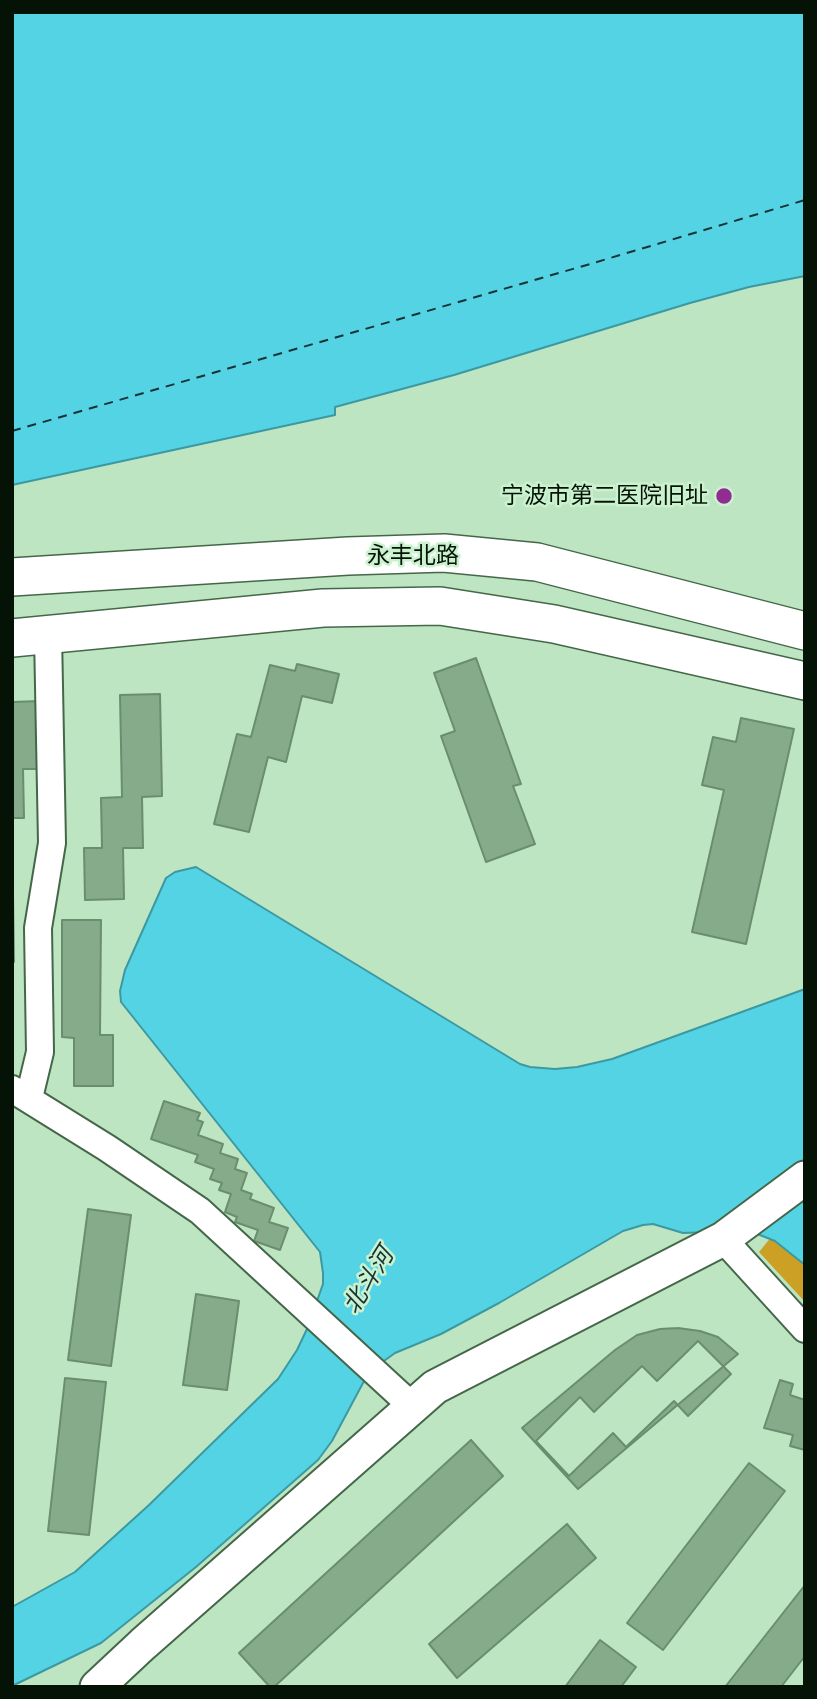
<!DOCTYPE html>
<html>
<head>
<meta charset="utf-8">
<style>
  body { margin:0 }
  #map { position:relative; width:817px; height:1699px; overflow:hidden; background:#bee5c2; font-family:"Zilla Slab",serif }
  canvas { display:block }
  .frame { position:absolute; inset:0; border:14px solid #051206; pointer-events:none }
</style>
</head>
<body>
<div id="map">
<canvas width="817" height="1699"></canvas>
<div class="frame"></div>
</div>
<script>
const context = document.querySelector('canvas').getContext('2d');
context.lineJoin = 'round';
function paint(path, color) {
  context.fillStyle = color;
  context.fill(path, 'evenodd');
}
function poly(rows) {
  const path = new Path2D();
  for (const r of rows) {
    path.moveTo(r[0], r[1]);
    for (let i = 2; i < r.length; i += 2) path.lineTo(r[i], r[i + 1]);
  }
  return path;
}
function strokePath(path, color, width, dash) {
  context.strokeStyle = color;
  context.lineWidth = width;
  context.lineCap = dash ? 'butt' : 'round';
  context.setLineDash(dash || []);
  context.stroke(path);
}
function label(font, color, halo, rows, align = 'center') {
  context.font = font + ' "Zilla Slab","Noto Sans SC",serif';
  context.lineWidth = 5;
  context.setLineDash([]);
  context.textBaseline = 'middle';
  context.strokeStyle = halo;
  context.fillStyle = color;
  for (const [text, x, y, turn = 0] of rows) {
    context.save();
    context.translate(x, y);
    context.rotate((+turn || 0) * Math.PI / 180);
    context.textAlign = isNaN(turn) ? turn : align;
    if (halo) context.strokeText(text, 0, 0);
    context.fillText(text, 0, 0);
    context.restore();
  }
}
paint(poly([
  [772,1236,805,1251,805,1302,759,1252]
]), '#cba024');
const water = poly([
  [12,12,805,12,805,276,749,287,690,303,454,375,335,407,335,415,12,485,12,12],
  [196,867,520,1064,530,1067,555,1069,577,1067,612,1059,805,989,805,1265,775,1241,755,1233,735,1231,683,1233,653,1224,643,1225,623,1231,499,1303,441,1334,395,1353,377,1366,363,1383,332,1441,318,1460,196,1567,101,1643,12,1686,12,1607,75,1572,149,1505,278,1379,297,1350,307,1329,323,1284,323,1273,320,1252,121,1002,120,991,125,970,166,878,175,872,196,867]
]);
paint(water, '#53d3e4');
strokePath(water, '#3c99a1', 2);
strokePath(poly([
  [12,431,590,264,805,200]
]), '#183337', 2, [9, 7]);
const building = poly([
  [476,658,521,784,513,786,535,844,486,862,441,736,455,731,434,673,476,658],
  [297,664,339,674,332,703,302,696,286,762,268,757,249,832,214,824,237,734,251,737,270,665,295,671,297,664],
  [160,694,162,796,142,797,143,848,123,848,124,899,85,900,84,848,102,848,101,798,122,797,120,695,160,694],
  [41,701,41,769,23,769,24,818,12,818,12,702,41,701],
  [741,718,794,729,746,944,692,932,724,790,702,785,713,737,736,742,741,718],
  [12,823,14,962,12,962,12,823],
  [62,920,101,920,100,1035,113,1035,113,1086,74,1086,74,1038,62,1037,62,920],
  [164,1101,200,1113,197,1120,203,1122,198,1135,223,1144,220,1153,238,1159,235,1169,247,1173,241,1190,252,1194,250,1199,274,1208,269,1222,288,1228,280,1250,254,1241,258,1230,235,1222,237,1217,225,1212,231,1194,219,1190,222,1183,210,1179,214,1169,195,1162,198,1155,151,1139,164,1101],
  [88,1209,131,1215,111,1366,68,1360,88,1209],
  [196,1294,239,1301,227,1390,183,1385,196,1294],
  [678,1328,700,1331,718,1337,738,1354,578,1489,522,1428,615,1350,637,1335,660,1329,678,1328],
  [698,1341,731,1374,688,1416,674,1401,626,1447,613,1433,569,1476,536,1441,580,1397,594,1412,642,1366,657,1381,698,1341],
  [65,1378,106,1382,89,1535,48,1531,65,1378],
  [780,1380,793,1384,790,1395,805,1400,805,1450,790,1446,793,1435,764,1428,780,1380],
  [471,1440,503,1476,274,1687,270,1687,239,1653,471,1440],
  [749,1463,785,1491,663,1650,627,1623,749,1463],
  [567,1524,596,1558,457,1678,429,1644,567,1524],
  [805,1585,805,1656,781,1687,725,1687,805,1585],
  [600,1640,636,1667,621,1687,565,1687,600,1640]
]);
paint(building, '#86ab8a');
strokePath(building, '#6a8d6e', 2);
const minor = poly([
  [12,1089,107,1148,200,1211,413,1407],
  [29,1098,40,1052,38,928,52,843,48,634],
  [723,1239,805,1329]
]);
const tertiary = poly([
  [97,1687,143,1644,435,1387,723,1239,805,1178]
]);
const secondary = poly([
  [12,577,348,556,444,553,537,562,805,631],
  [12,638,323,608,440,606,554,624,805,681]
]);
strokePath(minor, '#456749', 30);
strokePath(tertiary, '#456749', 37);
strokePath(secondary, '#456749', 40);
strokePath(minor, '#fff', 26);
strokePath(tertiary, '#fff', 33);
strokePath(secondary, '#fff', 37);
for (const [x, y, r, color] of [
  [724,496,9,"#912c92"]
]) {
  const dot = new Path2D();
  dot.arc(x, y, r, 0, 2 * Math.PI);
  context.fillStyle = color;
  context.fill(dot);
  strokePath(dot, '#cbf2cf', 2.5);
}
label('23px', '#051206', '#cbf2cf', [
  ["宁波市第二医院旧址",708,496]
], 'right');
label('23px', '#051206', '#cbf2cf', [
  ["永丰北路",413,556]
]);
label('italic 24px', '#183337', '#cbf2cf', [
  ["北斗河",369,1281,-58]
]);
</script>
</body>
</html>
